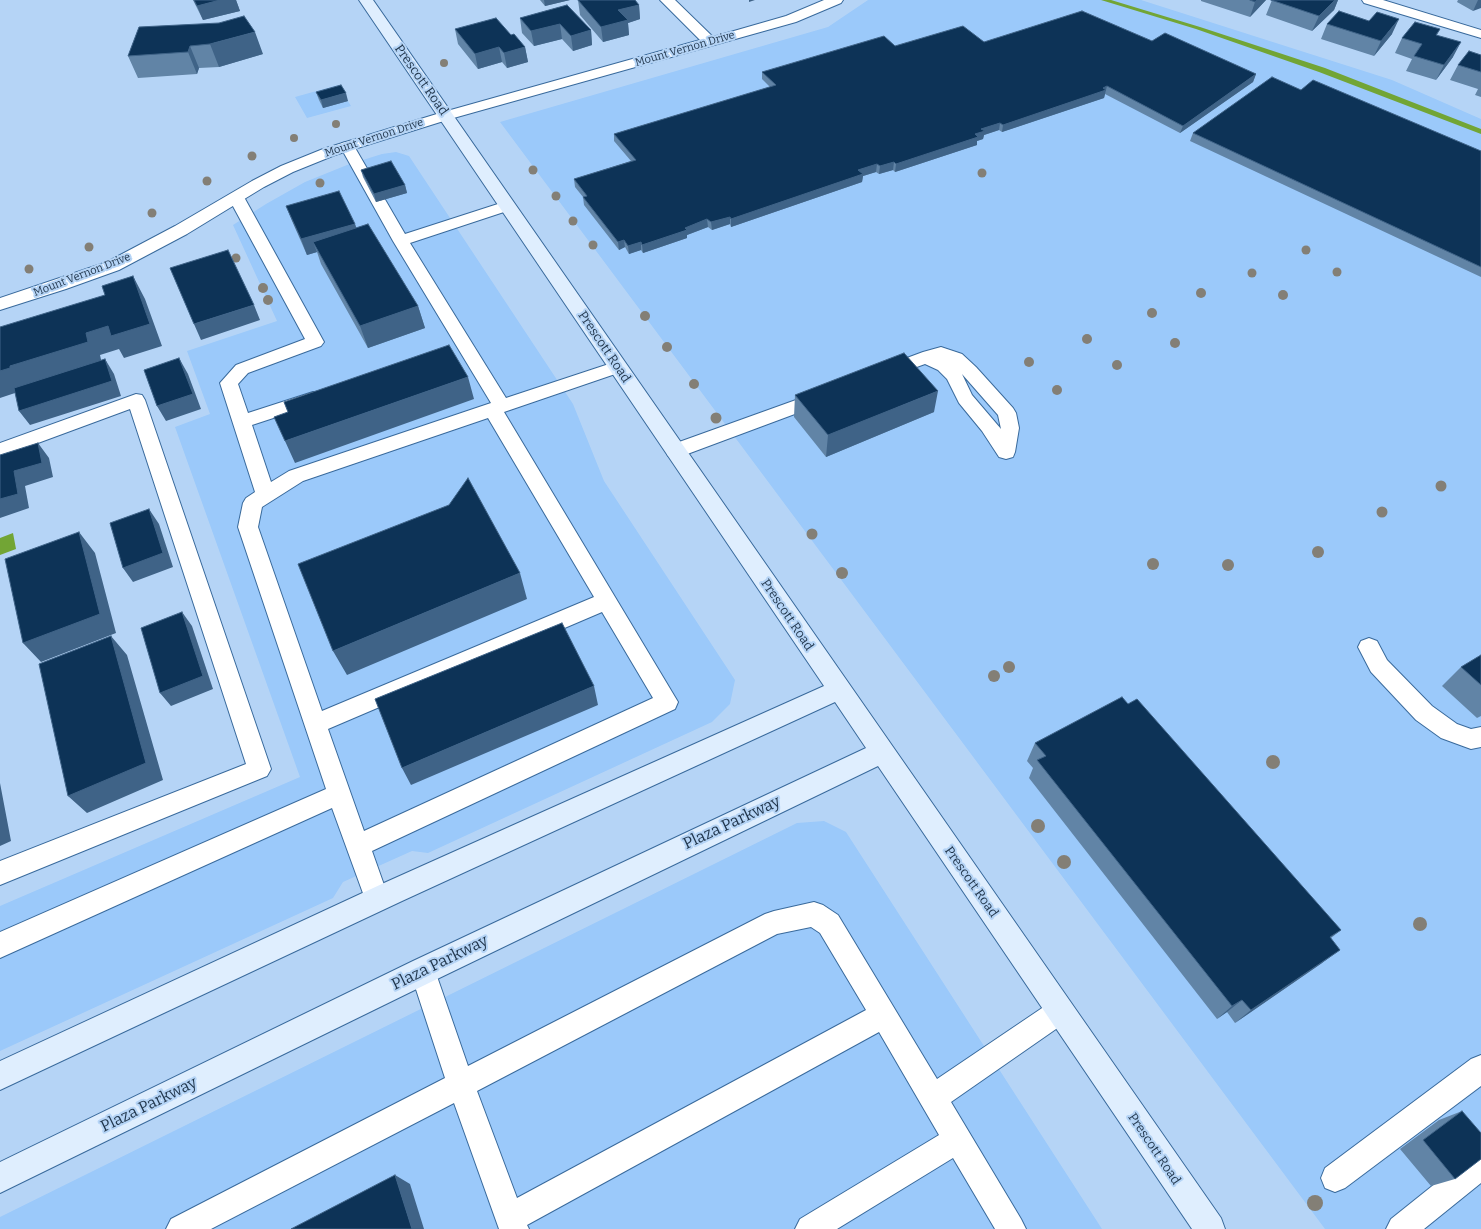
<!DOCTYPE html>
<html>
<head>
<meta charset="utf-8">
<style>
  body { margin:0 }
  canvas { display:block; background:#b5d4f6 }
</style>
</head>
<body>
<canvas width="1481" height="1229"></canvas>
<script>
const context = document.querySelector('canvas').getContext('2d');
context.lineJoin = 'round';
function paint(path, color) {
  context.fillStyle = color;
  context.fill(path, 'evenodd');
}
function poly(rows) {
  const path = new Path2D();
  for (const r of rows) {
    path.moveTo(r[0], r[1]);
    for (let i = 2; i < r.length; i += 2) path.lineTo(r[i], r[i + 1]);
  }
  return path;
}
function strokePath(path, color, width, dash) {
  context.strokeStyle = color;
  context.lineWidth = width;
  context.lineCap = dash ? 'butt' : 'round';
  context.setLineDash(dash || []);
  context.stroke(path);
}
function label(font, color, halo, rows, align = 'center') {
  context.font = font + ' Bitter,serif';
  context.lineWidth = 4;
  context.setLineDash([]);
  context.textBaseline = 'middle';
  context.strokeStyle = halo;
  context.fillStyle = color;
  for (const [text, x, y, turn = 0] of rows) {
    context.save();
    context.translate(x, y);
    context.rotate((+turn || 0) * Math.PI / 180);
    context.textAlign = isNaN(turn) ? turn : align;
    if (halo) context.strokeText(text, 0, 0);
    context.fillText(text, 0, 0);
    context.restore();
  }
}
paint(poly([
  [868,0,1141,0,1392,80,1481,119,1481,1229,1325,1229,500,122,828,27],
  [338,85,351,106,307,118,295,97],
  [396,152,409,156,573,404,604,481,735,680,730,704,712,722,428,853,412,851,343,882,333,898,0,1051,0,906,300,777,175,427,210,414,187,351,277,321,233,225,266,204,305,182,347,165,382,154],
  [824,821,846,832,1102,1229,0,1229,0,1217,797,823]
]), '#9bc9fa');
paint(poly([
  [13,533,16,549,0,555,0,538]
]), '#72a535');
paint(poly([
  [1101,0,1111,0,1200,27,1325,68,1481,129,1481,134,1319,72,1196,29,1101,0]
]), '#72a535');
const lane = poly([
  [347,142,352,143,354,146,405,234,501,203,507,201,513,203,515,206,513,209,410,243,506,398,618,361,624,363,627,367,624,371,504,412,678,702,675,709,372,851,389,899,386,907,377,911,368,907,332,808,0,958,0,932,326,789,238,527,243,503,246,498,255,492,220,383,236,365,305,339,228,197,231,194,236,192,241,194,244,197,324,342,321,346,248,373,238,384,248,413,313,392,319,393,322,398,319,403,252,425,271,482,289,471,491,403,393,241,340,146,342,143,347,142],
  [488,418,594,597,322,711,258,527,262,507,303,481,488,418],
  [602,612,653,698,364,831,328,729,602,612],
  [941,347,962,354,976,367,1013,408,1016,413,1019,428,1015,452,1013,457,1006,459,999,457,982,431,959,403,947,379,938,370,925,364,886,378,880,376,877,372,880,368,923,352,941,347],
  [962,374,998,415,1001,429,972,395,962,374],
  [821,391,827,392,830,397,827,402,682,456,675,458,668,456,666,451,668,446,821,391],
  [136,394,142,395,145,400,271,769,267,776,0,885,0,861,246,764,130,409,0,457,0,443,136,394],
  [1369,638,1377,641,1387,660,1432,706,1457,724,1471,729,1481,727,1481,747,1471,749,1441,738,1416,720,1371,672,1358,647,1361,641,1369,638],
  [814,902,823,905,838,915,937,1079,1051,1002,1060,998,1069,1002,1073,1011,1069,1020,951,1102,1021,1219,1026,1229,995,1229,953,1158,837,1229,795,1229,800,1219,939,1135,879,1032,527,1225,529,1229,499,1229,454,1103,211,1229,166,1229,171,1219,445,1078,410,971,414,962,423,958,432,962,468,1066,765,914,774,911,814,902],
  [811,927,820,933,866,1010,517,1198,477,1091,777,934,811,927],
  [1481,1055,1481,1086,1345,1188,1335,1192,1325,1188,1321,1178,1325,1168,1471,1059,1481,1055],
  [1481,1151,1481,1183,1424,1229,1386,1229,1391,1219,1471,1155,1481,1151]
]);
const street = poly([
  [660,0,675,0,713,37,786,16,824,0,843,0,841,3,796,22,450,119,335,155,293,172,264,187,187,234,119,270,66,289,0,310,0,298,107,262,175,226,252,181,281,166,323,149,440,113,700,40,660,0],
  [1362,0,1383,0,1481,30,1481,38,1364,3,1362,0]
]);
const secondary = poly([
  [359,0,373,0,1221,1218,1225,1229,1192,1229,878,766,433,981,0,1193,0,1162,413,961,866,748,835,702,402,901,0,1090,0,1061,384,883,824,686,359,0]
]);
strokePath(lane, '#396a9c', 2);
strokePath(street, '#396a9c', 2);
strokePath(secondary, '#396a9c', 2);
paint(lane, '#fff');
paint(street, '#fff');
paint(secondary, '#dfeefe');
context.fillStyle = '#837f76';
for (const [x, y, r] of [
  [444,63,4],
  [336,124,4],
  [294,138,4],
  [252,156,4.5],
  [533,170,4.5],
  [982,173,4.5],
  [207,181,4.5],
  [320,183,4.5],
  [556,196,4.5],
  [152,213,4.5],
  [573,221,4.5],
  [593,245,4.5],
  [89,247,4.5],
  [1306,250,4.5],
  [236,258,4.5],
  [29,269,4.5],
  [1337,272,4.5],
  [1252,273,4.5],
  [263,288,5],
  [1201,293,5],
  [1283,295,5],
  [268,300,5],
  [1152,313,5],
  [645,316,5],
  [1087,339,5],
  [1175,343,5],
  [667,347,5],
  [1029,362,5],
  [1117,365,5],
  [694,384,5],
  [1057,390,5],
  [716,418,5.5],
  [1441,486,5.5],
  [1382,512,5.5],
  [812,534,5.5],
  [1318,552,6],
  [1153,564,6],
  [1228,565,6],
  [842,573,6],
  [1009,667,6],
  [994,676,6],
  [1273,762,7],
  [1038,826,7],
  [1064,862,7],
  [1420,924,7],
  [1315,1203,8]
]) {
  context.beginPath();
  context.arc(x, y, r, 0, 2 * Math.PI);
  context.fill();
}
paint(poly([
  [193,0,236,0,240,11,203,20],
  [540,0,570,0,545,6],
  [578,0,639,5,640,19,628,23,629,35,603,42,580,15],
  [1201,0,1266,0,1250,17,1201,1],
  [1272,0,1338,0,1334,10,1312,31,1266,15],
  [1458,0,1481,0,1473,11,1457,2],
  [567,5,591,30,592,45,573,51,562,39,534,46,522,33,520,18],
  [1327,24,1392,34,1374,56,1321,39],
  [139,27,263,54,219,67,199,68,197,74,138,78,128,56],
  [455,29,511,35,525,47,528,62,507,68,502,62,478,69,458,44],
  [1440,29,1437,35,1453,57,1436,80,1406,71,1412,59,1395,53,1402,38],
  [1152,41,1256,74,1253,82,1180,133,1105,94,1104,98,1002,132,999,130,984,135,983,139,977,141,977,145,895,172,893,170,879,174,876,172,863,176,862,182,731,227,730,224,712,230,708,227,687,235,687,238,643,253,641,250,629,254,625,247,619,250,584,205,583,197,575,187,574,179,631,161,614,141,614,134,770,87,762,79,762,72,895,46,984,42],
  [1481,55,1481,97,1475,95,1478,89,1450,80,1458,65],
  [1301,90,1481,151,1481,277,1190,141,1193,133],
  [316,92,348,101,323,108,319,100],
  [361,170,405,185,407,193,376,202,363,177],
  [286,206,355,224,356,228,418,306,425,328,368,348,321,264,317,252,307,255,292,221],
  [795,395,934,412,826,457,794,417],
  [1481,655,1481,716,1477,718,1442,686,1461,667],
  [1128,704,1341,930,1331,938,1322,963,1235,1023,1227,1012,1217,1019,1029,778,1033,768,1027,761,1035,743],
  [1462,1111,1455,1179,1431,1186,1400,1149,1439,1120]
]), '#6184a6');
paint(poly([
  [220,0,236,0,240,11,203,20,197,6],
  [544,0,570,0,545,6],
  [749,0,755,0,749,2],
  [1257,0,1266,0,1250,17,1255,2],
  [1335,0,1338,0,1334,10,1312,31,1319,16],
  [1478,0,1481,0,1481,8,1473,11],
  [639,5,640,19,628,23,629,35,603,42,601,27,618,10],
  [1399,19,1392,34,1374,56,1381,41],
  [560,24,562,39,534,46,531,31],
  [591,30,592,45,573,51,571,36],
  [255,32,263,54,219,67,210,44],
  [1461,42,1453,57,1436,80,1444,65],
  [190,46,199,68,197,74,188,52],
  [499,47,502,62,478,69,475,54],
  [525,47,528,62,507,68,504,53],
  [1256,74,1253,82,1180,133,1183,126],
  [1107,86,1104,98,1002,132,1003,125],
  [346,93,348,101,323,108,321,100],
  [1000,123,999,130,984,135,983,139,977,141,977,145,895,172,896,164,975,134,981,129],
  [894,162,893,170,879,174,880,166],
  [877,164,876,172,863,176,862,182,731,227,731,219,858,170],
  [405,185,407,193,376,202,374,194],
  [730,217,730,224,712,230,711,222],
  [707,219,708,227,687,235,687,238,643,253,642,245],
  [355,224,360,239,313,242,317,252,307,255,301,239],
  [624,240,625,247,619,250,618,242],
  [641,242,641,250,629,254,628,246],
  [133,276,145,299,162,346,124,358,119,349,100,355,102,364,0,398,0,371,10,366,86,333],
  [254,305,260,320,201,340,194,324],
  [418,306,425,328,368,348,360,326],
  [179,358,188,374,201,409,166,421,157,406],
  [105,359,114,374,121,396,30,425,19,411],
  [468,377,474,399,295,463,285,441],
  [938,391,934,412,826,457,828,435],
  [38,443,49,458,53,477,25,486,29,508,0,518,0,499,14,471],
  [149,509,159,524,173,567,133,582,123,568],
  [79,532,95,553,116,633,41,662,23,643],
  [520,573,527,599,347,675,333,651],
  [182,612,192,626,213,689,171,706,160,693],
  [111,636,127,655,163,780,87,813,68,796],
  [594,686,598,705,411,785,402,768],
  [0,783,11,841,0,846],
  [1340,950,1322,963,1235,1023,1251,1010],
  [1242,1000,1227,1012,1217,1019,1232,1006],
  [395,1175,410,1184,424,1229,412,1229]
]), '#3f6387');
const building = poly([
  [194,0,220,0,197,6,194,0],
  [578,0,635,0,639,5,618,10,628,20,601,27,578,0],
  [1250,0,1257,0,1255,2,1250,0],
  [1271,0,1335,0,1319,16,1271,0],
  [567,5,591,30,571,36,560,24,531,31,520,18,567,5],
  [1082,11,1152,41,1165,33,1256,74,1183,126,1107,86,1103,88,1106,90,1003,125,1000,123,981,129,985,131,975,134,978,137,896,164,894,162,880,166,877,164,858,170,863,174,731,219,730,217,711,222,707,219,685,228,687,230,642,245,641,242,628,246,624,240,618,242,583,197,587,196,574,179,636,160,614,134,776,85,762,72,884,36,895,46,963,26,984,42,1082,11],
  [1339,11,1369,21,1377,12,1399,19,1381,41,1327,24,1339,11],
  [244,16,255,32,210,44,190,46,188,52,128,56,139,27,219,23,244,16],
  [496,18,511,35,514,34,525,47,504,53,499,47,475,54,455,29,496,18],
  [1415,22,1440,29,1436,35,1461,42,1444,65,1414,56,1422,44,1402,38,1415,22],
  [1469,51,1481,55,1481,72,1458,65,1469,51],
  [1272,77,1301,90,1313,80,1481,151,1481,267,1193,133,1272,77],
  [341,85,346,93,321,100,316,92,341,85],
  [391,161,405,185,374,194,361,170,391,161],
  [339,191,355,224,301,239,286,206,339,191],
  [368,224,418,306,360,326,313,242,368,224],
  [228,250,254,305,194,324,170,268,228,250],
  [133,276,150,324,111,336,108,326,86,333,88,342,10,366,10,368,0,371,0,327,105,295,102,286,133,276],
  [449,345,468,377,285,441,274,417,288,412,284,402,449,345],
  [904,353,938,391,828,435,795,395,904,353],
  [179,358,193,394,157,406,144,370,179,358],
  [105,359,112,381,19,411,14,388,105,359],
  [38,443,42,463,14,471,18,494,0,499,0,455,38,443],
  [468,478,520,573,333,651,298,564,449,505,468,478],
  [149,509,163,553,123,568,110,523,149,509],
  [79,532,100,614,23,643,5,559,79,532],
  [182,612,203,676,160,693,141,628,182,612],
  [562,623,594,686,402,768,375,699,562,623],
  [111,636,146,763,68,796,39,664,111,636],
  [1481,655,1481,685,1461,667,1481,655],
  [1122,697,1128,704,1137,699,1341,930,1330,937,1340,950,1251,1010,1242,1000,1232,1006,1037,760,1046,756,1035,743,1122,697],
  [1462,1111,1481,1133,1481,1159,1455,1179,1423,1140,1462,1111],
  [395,1175,412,1229,291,1229,395,1175]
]);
paint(building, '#0d3357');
strokePath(building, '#3f6387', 1);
label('11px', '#1f344a', '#b5d4f6', [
  ["Mount Vernon Drive",685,49,-16],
  ["Mount Vernon Drive",374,138,-18],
  ["Mount Vernon Drive",82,275,-21]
]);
label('13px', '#1f344a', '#b5d4f6', [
  ["Prescott Road",421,80,55],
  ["Prescott Road",604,347,56],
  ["Prescott Road",787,615,56],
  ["Prescott Road",971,882,55],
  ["Prescott Road",1154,1149,56]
]);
label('16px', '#1f344a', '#b5d4f6', [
  ["Plaza Parkway",732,823,-25],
  ["Plaza Parkway",440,963,-26],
  ["Plaza Parkway",149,1105,-26]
]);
</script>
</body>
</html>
